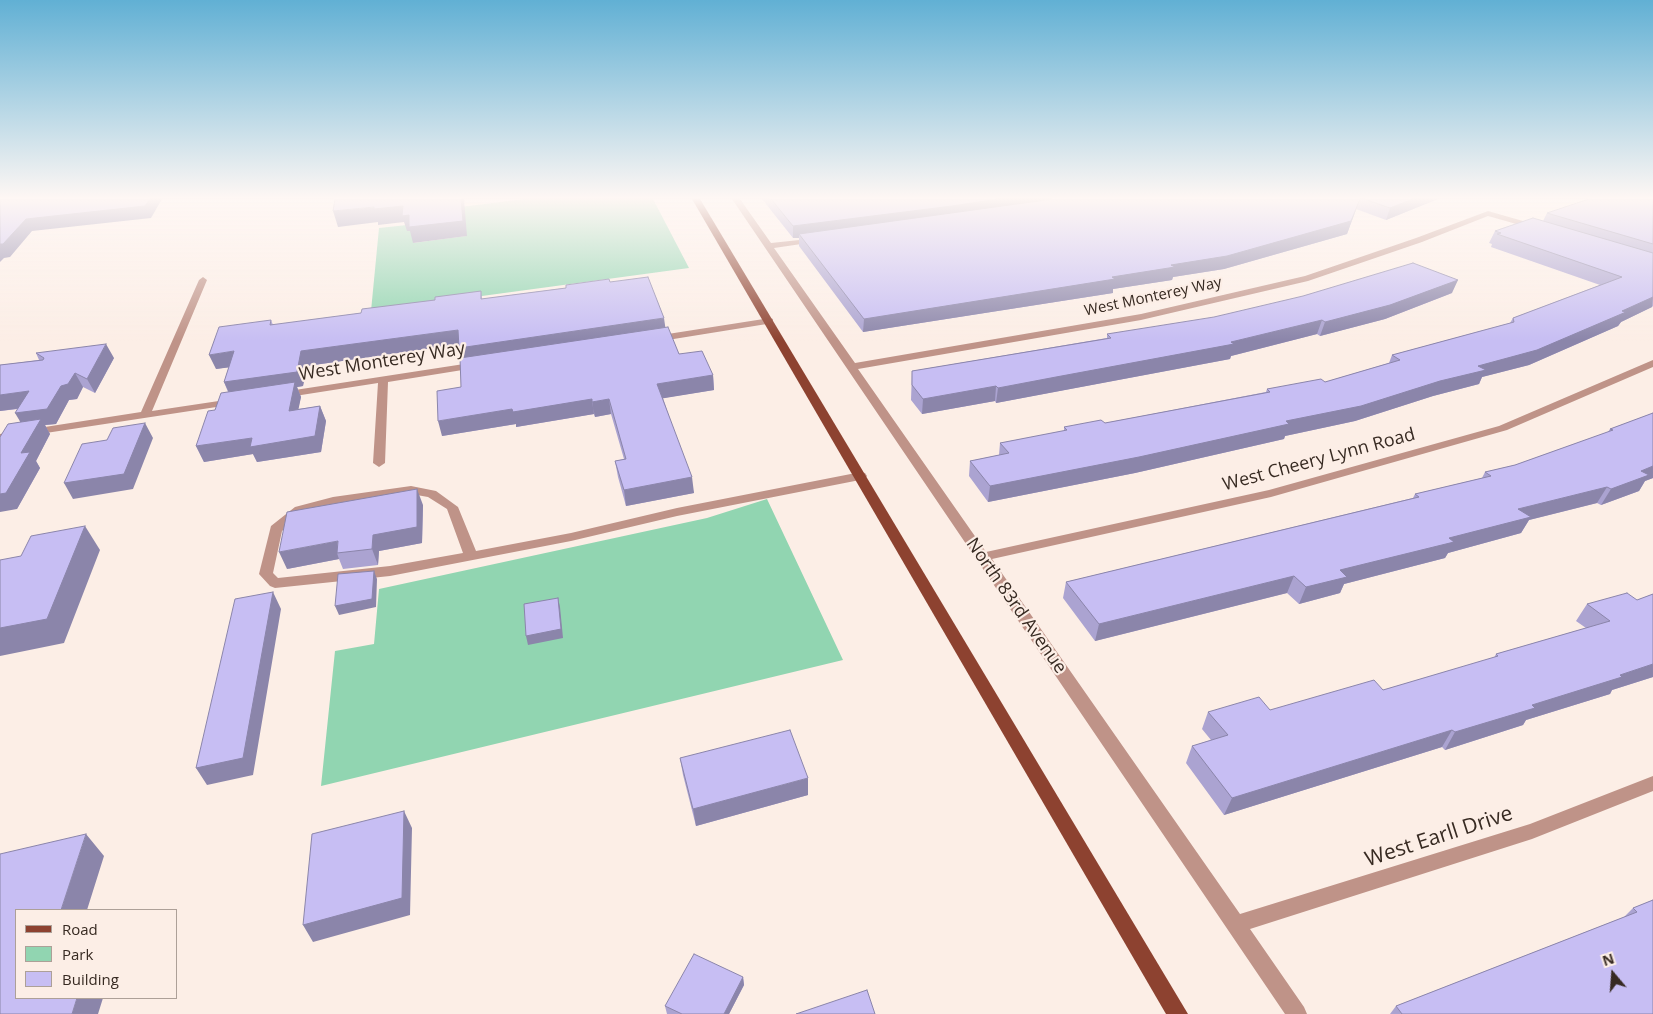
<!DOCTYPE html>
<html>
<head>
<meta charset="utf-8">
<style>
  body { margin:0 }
  #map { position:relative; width:1653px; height:1014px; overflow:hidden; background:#fceee6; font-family:"Open Sans",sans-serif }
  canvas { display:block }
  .legend { position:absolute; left:15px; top:909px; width:162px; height:90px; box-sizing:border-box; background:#fceee6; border:1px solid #ada098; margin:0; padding:6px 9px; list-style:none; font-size:15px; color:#372a22 }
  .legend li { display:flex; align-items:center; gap:10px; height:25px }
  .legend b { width:25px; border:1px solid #ada098 }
  .north { position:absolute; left:1588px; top:949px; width:50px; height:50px; -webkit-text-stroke:4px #fceee6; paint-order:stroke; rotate:342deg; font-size:14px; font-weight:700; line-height:20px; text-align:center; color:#372a22 }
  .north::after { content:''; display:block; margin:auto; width:18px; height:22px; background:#372a22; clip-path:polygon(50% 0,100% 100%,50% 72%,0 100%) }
</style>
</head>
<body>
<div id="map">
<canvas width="1653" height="1014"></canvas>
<ul class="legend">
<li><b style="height:6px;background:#8d4230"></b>Road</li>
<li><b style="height:14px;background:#91d5b1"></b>Park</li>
<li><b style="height:14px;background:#c7bef3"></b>Building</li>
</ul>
<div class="north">N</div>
</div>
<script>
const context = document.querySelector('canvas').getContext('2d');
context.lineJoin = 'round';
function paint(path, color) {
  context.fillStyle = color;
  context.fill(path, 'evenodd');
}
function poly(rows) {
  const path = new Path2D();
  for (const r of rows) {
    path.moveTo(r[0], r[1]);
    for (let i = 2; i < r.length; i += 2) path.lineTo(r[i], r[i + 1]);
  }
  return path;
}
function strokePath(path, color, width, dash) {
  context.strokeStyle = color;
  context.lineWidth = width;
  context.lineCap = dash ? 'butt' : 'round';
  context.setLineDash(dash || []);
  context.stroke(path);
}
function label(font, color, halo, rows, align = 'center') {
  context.font = font + ' "Open Sans",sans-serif';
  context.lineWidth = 4.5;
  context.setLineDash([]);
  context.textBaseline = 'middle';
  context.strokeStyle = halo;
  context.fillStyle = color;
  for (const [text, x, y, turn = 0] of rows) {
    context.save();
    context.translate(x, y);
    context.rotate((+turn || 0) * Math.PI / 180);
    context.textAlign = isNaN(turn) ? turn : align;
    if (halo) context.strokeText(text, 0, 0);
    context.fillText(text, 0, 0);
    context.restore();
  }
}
paint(poly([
  [524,199,653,199,689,268,371,311,379,228,407,225,413,231,413,243,466,236,466,224,453,208],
  [767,499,843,660,321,786,335,651,374,644,379,589,707,518]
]), '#91d5b1');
paint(poly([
  [732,199,740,199,771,243,818,238,818,242,815,242,774,248,855,363,1141,314,1305,276,1416,238,1488,211,1537,225,1537,229,1534,229,1488,216,1422,242,1308,281,1141,320,858,369,986,552,1269,490,1499,426,1653,360,1653,367,1507,430,1271,497,992,559,1240,914,1530,824,1653,776,1653,791,1532,839,1250,929,1304,1007,1307,1014,1285,1014,732,199],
  [203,277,207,280,152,411,232,399,236,400,237,402,236,404,0,440,0,434,141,412,199,280,203,277],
  [770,318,773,319,773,323,655,342,650,339,655,336,770,318],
  [477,362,482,365,481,367,388,382,385,463,379,467,373,463,378,383,282,398,277,395,282,392,477,362],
  [861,472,865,473,867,476,865,479,677,516,571,541,390,576,275,588,270,586,259,574,271,526,295,507,333,497,411,486,436,491,458,507,476,551,571,533,677,508,861,472],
  [411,494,428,497,447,509,463,553,390,566,278,578,273,573,282,531,303,513,333,505,411,494]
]), '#bf9388');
paint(poly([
  [692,199,700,199,1188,1014,1166,1014,692,199]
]), '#8d4230');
paint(poly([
  [762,199,1438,199,1386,220,1356,209,1347,234,1224,269,1173,277,1172,280,1113,289,1113,293,863,332,799,246,799,238,793,238],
  [1653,199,1653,306,1652,307,1621,322,1618,326,1529,365,1482,377,1479,384,1433,396,1355,421,1285,436,1284,439,1135,473,988,502,969,476,970,461,999,455,1000,443,1064,431,1064,427,1105,423,1266,392,1267,389,1325,382,1389,363,1392,355,1510,323,1513,318,1600,285,1491,247,1492,244,1489,243,1495,231,1543,221,1547,213],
  [610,282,665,327,679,354,713,375,714,390,663,398,694,493,626,506,618,477,615,461,624,459,611,414,595,417,594,414,516,427,516,424,442,436,461,387,462,358,459,344,307,366,303,386,297,387,301,397,298,409,320,406,326,421,321,452,257,462,253,454,204,462,196,446,215,410,228,392,224,382,229,367,216,369,271,320,273,325,361,313,481,291,482,299],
  [1452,293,1385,319,1320,336,1317,334,1231,356,1230,359,1054,392,996,403,995,401,922,414,911,400,912,371,1107,338,1107,334],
  [36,353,114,358,95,393,83,387,77,399,69,400,56,424,45,425,50,434,36,461,40,468,17,509,20,422,18,409,0,411,0,365,39,360],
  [1653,413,1653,478,1645,481,1639,491,1601,505,1597,503,1529,520,1521,533,1448,553,1445,558,1344,584,1340,593,1299,604,1287,593,1095,641,1063,598,1066,582,1413,498,1415,494,1482,478,1485,472,1515,465,1608,432,1610,429],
  [423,505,422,543,379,551,378,565,343,569,339,559,287,569],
  [1653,594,1653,677,1612,690,1610,694,1526,720,1523,725,1445,750,1442,747,1224,815,1186,763,1192,746,1211,740,1202,729,1208,712,1270,710,1383,690,1494,658,1496,654,1586,628,1576,621,1587,604,1637,600],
  [680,758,808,795,696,826,683,775],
  [1653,900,1653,1014,1390,1014,1396,1006,1624,917,1633,908],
  [743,977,744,985,729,1014,667,1014,665,1006]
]), '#aba3d1');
paint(poly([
  [150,199,162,199,151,218,32,231,10,257,4,258,0,262,0,244,26,219],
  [464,199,467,236,413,243,410,231,407,231,404,222,378,225,378,222,338,227,333,211],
  [998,199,1069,199,799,234,799,238,793,238,793,226],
  [1360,199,1347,234,1224,269,1173,277,1172,280,1113,289,1113,293,863,332,864,319,1112,277],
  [1413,199,1438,199,1386,220,1390,208],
  [1458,280,1452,293,1385,319,1320,336,1325,322],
  [1653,297,1652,307,1621,322,1618,326,1529,365,1482,377,1479,384,1433,396,1355,421,1285,436,1284,439,1135,473,988,502,990,486,1286,421,1478,366,1622,311],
  [664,318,666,332,463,362,459,348],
  [1322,320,1317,334,1231,356,1230,359,996,403,998,388,1231,342],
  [458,330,462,344,307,366,303,386,297,387,301,397,295,426,231,397,224,382,301,351],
  [106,344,114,358,95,393,87,379],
  [234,351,240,366,216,369,209,355],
  [75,373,83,387,77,399,69,400,56,424,45,425,50,434,36,461,40,468,17,509,0,512,0,494,21,453,24,428,15,413,61,386],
  [713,375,714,390,659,399,657,384],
  [996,386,995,401,922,414,923,399],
  [29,391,38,406,0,411,0,395],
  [592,399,594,414,516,427,516,424,442,436,438,421,512,409],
  [609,399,611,414,595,417,592,402],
  [320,406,326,421,321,452,257,462,253,454,204,462,196,446,252,438],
  [145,423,153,438,133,489,73,499,64,483],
  [1653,466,1653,478,1645,481,1639,491,1601,505,1611,489,1641,471],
  [692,477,694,493,626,506,624,490],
  [1607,487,1597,503,1529,520,1521,533,1448,553,1445,558,1344,584,1340,593,1299,604,1306,587,1340,570,1449,538,1518,509],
  [417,489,423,505,422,543,379,551,378,565,372,549,373,535],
  [85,526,100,550,64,643,0,656,0,628],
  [338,541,337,553,339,559,287,569,279,552],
  [374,571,377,579,376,607,339,615,335,606],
  [1294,576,1287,593,1095,641,1099,624],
  [273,592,281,609,253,775,207,785,196,768],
  [558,598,560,607,563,638,528,645,526,636],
  [1653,664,1653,677,1612,690,1610,694,1526,720,1523,725,1445,750,1455,732,1532,705,1620,675],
  [1452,730,1442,747,1224,815,1232,798],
  [808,778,808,795,696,826,693,809],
  [404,811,412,828,410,915,313,942,303,925],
  [86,834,104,856,87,910,61,910],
  [743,977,744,985,729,1014,724,1014],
  [77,998,103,998,98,1014,72,1014]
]), '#8b85aa');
const building = poly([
  [0,199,150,199,145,206,26,219,3,244,0,244,0,199],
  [335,199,461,199,463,221,409,227,409,215,402,216,403,206,374,209,374,207,333,211,335,199],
  [771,199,998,199,952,206,793,226,771,199],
  [1053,199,1360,199,1351,221,1227,256,1171,265,1175,267,1112,277,1115,279,864,319,799,234,1053,199],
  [1364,199,1413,199,1390,208,1364,199],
  [1589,199,1653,199,1653,244,1547,213,1589,199],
  [1533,218,1653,253,1653,297,1622,311,1626,312,1537,350,1478,366,1486,370,1440,381,1361,406,1286,421,1289,424,1139,457,990,486,970,461,1009,453,1000,443,1067,430,1064,427,1101,420,1105,423,1270,392,1267,389,1321,379,1325,382,1400,360,1392,355,1514,322,1513,318,1622,277,1497,234,1501,233,1495,231,1533,218],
  [1413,263,1458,280,1390,305,1325,322,1322,320,1231,342,1234,344,1056,377,998,388,996,386,923,399,912,385,912,371,1111,338,1107,334,1214,317,1303,296,1413,263],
  [648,277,664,318,459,348,458,330,301,351,297,372,224,382,234,351,209,355,219,327,271,320,270,325,361,313,362,309,435,300,435,297,481,291,481,299,566,288,566,285,609,279,610,282,648,277],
  [668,327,679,354,702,351,713,375,657,384,692,477,624,490,615,461,626,459,609,399,592,402,592,399,513,412,512,409,438,421,437,391,461,387,460,358,668,327],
  [106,344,87,379,75,373,68,384,61,386,47,409,15,413,29,391,0,395,0,365,43,360,44,358,36,353,106,344],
  [295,382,289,411,320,406,315,436,250,447,252,438,196,446,208,411,215,410,221,393,295,382],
  [1653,413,1653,466,1641,471,1649,475,1611,489,1607,487,1518,509,1531,517,1449,538,1454,542,1340,570,1347,577,1306,587,1294,576,1099,624,1066,582,1419,497,1415,494,1491,476,1485,472,1515,465,1613,430,1610,429,1653,413],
  [41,419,21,453,30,452,6,493,0,494,0,437,8,424,41,419],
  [145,423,124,474,64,483,82,444,107,440,113,428,145,423],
  [417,489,417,527,373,535,372,549,337,553,338,541,279,552,287,512,417,489],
  [85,526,47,619,0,628,0,560,21,556,31,536,85,526],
  [374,571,372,599,335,606,338,574,374,571],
  [273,592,243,758,196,768,235,599,273,592],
  [1627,593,1637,600,1653,594,1653,664,1620,675,1622,677,1532,705,1535,708,1455,732,1452,730,1232,798,1192,746,1228,735,1208,712,1259,697,1270,710,1374,680,1383,690,1498,656,1496,654,1610,621,1587,604,1627,593],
  [558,598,561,629,526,636,524,604,558,598],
  [790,730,808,778,693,809,680,758,790,730],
  [404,811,402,898,303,925,312,834,404,811],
  [86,834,61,910,16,910,16,998,77,998,72,1014,0,1014,0,854,86,834],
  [1653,900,1653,1014,1402,1014,1396,1006,1637,912,1633,908,1653,900],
  [694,954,743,977,724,1014,682,1014,665,1006,694,954],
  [867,990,875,1014,796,1014,867,990]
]);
paint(building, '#c7bef3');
strokePath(building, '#8b85aa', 1);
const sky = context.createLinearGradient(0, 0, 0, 341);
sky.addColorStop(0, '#61b0d4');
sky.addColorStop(0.58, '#fef7f4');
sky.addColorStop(1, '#fef7f400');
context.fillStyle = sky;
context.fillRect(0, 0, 1653, 341);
label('15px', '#372a22', '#fceee6', [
  ["West Monterey Way",1153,297,-12]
]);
label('18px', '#372a22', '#fceee6', [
  ["West Monterey Way",382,362,-9],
  ["West Cheery Lynn Road",1319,460,-15],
  ["North 83rd Avenue",1016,606,55]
]);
label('21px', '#372a22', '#fceee6', [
  ["West Earll Drive",1439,837,-18]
]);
</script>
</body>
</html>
